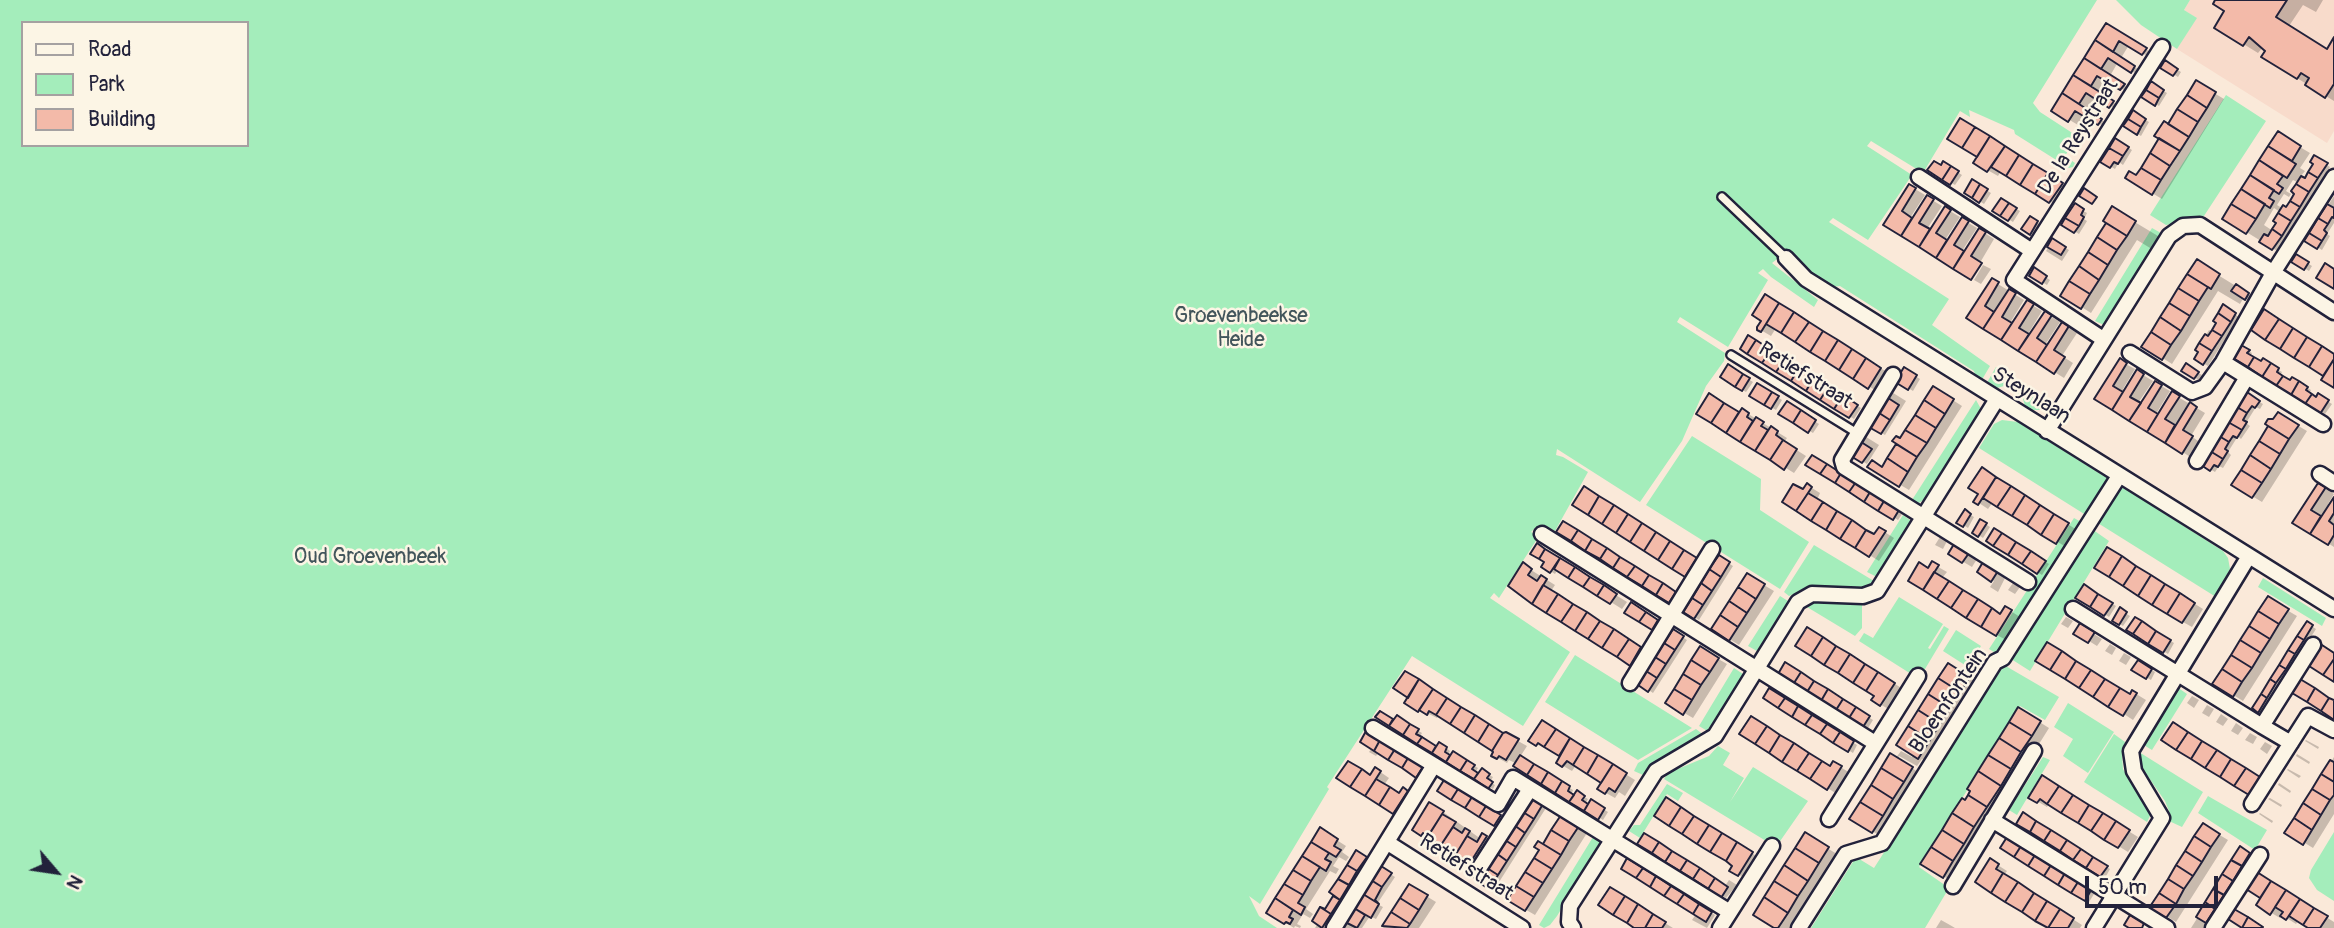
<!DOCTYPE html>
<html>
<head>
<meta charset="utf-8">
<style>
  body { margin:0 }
  #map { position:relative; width:2334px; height:928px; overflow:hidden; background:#fae9d9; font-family:Pangolin,sans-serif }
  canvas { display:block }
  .legend { position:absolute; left:21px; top:21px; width:228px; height:126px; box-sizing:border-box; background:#fcf5e5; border:2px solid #a5a1a1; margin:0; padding:9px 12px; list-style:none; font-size:21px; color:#22223b }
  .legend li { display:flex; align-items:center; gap:14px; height:35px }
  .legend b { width:35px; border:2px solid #a5a1a1 }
  .north { position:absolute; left:21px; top:837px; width:70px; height:70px; -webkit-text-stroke:5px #fcf5e5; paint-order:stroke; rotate:119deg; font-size:19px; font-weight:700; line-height:28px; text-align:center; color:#22223b }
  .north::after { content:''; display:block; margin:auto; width:24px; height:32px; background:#22223b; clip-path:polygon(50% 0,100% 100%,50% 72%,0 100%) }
  .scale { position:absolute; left:2085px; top:876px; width:133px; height:32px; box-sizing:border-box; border:4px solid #22223b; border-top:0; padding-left:9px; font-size:21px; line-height:24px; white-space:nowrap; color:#22223b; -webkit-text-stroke:5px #fcf5e5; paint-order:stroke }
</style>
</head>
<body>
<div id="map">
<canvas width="2334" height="928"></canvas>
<ul class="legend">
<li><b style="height:9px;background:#fcf5e5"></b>Road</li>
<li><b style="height:19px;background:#a4edbb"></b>Park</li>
<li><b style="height:19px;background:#f3baa9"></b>Building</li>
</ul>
<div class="north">N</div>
<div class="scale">50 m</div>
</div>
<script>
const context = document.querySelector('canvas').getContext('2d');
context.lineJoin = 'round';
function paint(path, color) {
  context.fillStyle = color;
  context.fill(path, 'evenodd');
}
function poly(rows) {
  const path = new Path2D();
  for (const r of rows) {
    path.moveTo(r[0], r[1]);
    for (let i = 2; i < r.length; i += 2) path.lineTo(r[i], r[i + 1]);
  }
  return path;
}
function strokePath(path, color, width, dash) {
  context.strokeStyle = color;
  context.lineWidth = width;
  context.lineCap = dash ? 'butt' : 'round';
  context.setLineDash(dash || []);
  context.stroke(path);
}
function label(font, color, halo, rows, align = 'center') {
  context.font = font + ' Pangolin,sans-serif';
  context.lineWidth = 5;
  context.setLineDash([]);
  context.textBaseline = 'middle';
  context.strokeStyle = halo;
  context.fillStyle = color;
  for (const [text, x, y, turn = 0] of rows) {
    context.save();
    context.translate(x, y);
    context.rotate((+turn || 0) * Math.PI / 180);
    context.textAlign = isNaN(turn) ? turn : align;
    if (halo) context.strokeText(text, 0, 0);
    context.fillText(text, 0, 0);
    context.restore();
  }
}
paint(poly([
  [2190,0,2334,0,2334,131,2327,143,2177,49,2196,18,2184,10]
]), '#f8dbcb');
paint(poly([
  [0,0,2097,0,2033,103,2040,112,2077,136,2065,156,2075,163,2073,167,2069,168,2015,134,2014,130,1969,110,1970,117,1960,111,1923,173,1871,141,1867,146,1912,175,1868,240,1833,218,1829,222,1949,299,1932,325,1990,366,1980,383,1976,380,1974,371,1840,286,1831,287,1786,252,1772,263,1818,300,1814,307,1771,277,1763,269,1758,273,1768,280,1728,347,1680,317,1677,322,1725,353,1724,361,1706,386,1682,441,1640,502,1557,449,1556,455,1563,457,1588,472,1555,531,1546,526,1542,531,1536,527,1531,532,1539,536,1499,598,1494,593,1490,598,1570,652,1523,726,1412,656,1327,787,1329,789,1260,904,1249,896,1259,916,1277,928,0,928],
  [23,23,247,23,247,145,23,145],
  [2116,0,2190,0,2184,10,2197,18,2177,49,2141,25],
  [2226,95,2266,121,2202,219,2166,225,2150,215],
  [2152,228,2161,233,2104,325,2095,321],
  [1996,367,2053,404,2043,410,2032,410,2025,406,2023,399,2004,386,1990,390,1985,386],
  [1976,400,1981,409,1925,499,1919,503,1912,500],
  [2002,420,2018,422,2102,475,2113,479,2089,517,1979,448,1994,424],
  [1692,436,1761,479,1760,510,1809,542,1780,589,1646,505],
  [2118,481,2123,484,2124,488,2223,551,2228,558,2230,569,2216,597,2093,520],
  [1903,515,1910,520,1910,526,1877,577,1867,572],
  [2074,518,2083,523,1999,655,1989,649],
  [2089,527,2109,541,2030,671,2008,657],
  [1814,545,1874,581,1869,587,1860,589,1812,586,1789,596,1784,592],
  [2263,578,2326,618,2322,626,2258,587],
  [1780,596,1788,601,1757,651,1748,646],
  [1899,597,1943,624,1928,648,1930,649,1944,626,1949,629,1919,679,1859,641,1864,633,1873,638],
  [1811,602,1862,605,1862,628,1855,636,1807,607],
  [1956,630,1981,646,1968,667,1943,651],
  [1575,655,1692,728,1638,760,1545,702],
  [2004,665,2059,697,2045,720,2020,706,1919,867,1949,888,1925,928,1811,928,1856,857,1874,868],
  [1734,668,1743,674,1709,732,1699,726],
  [2177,687,2187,694,2152,750,2142,744],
  [2068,703,2114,732,2088,773,2063,756,2073,739,2054,727],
  [1696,729,1705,736,1647,769,1643,775,1634,771,1638,763],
  [2114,734,2125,742,2122,756,2123,769,2151,814,2147,822,2084,782],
  [1718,746,1730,753,1723,765,1744,778,1730,802,1753,767,1808,801,1776,847,1664,779,1668,773,1709,756],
  [2139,752,2203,792,2182,827,2169,821,2169,811,2165,801,2140,765,2137,759],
  [2043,757,2050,760,2017,815,2009,810],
  [1667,784,1683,793,1678,801,1667,794,1640,838,1629,831,1634,825,1640,825],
  [2208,796,2267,830,2255,850,2198,813],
  [2334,832,2334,901,2317,890,2309,878,2311,870],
  [1593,837,1602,842,1557,916,1550,925,1544,928,1539,925]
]), '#a4edbb');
paint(poly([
  [2217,0,2323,0,2316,12,2303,5,2289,26,2328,51,2334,40,2334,101,2263,57,2267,51,2263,47,2258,53,2216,27,2227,10],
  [2107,25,2155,55,2152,59,2129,45,2121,58,2144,73,2141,77,2118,62,2110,76,2133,91,2130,94,2107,80,2099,93,2122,108,2119,111,2096,97,2087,111,2110,125,2108,129,2085,115,2078,125,2053,110],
  [2165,62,2181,72,2178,77,2162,67],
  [2196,82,2224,99,2162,199,2127,178,2136,177],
  [2152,84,2167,93,2159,106,2144,97],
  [2133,113,2149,122,2141,136,2125,126],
  [1970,126,2071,189,2059,207,2001,171,1998,176,1975,163,1979,157],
  [2278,134,2310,153,2300,168,2305,171,2300,177,2305,180,2316,164,2315,157,2330,167,2277,251,2224,218],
  [2293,180,2299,183,2297,193,2287,209,2282,208,2277,205,2284,194,2289,197,2291,194,2286,191],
  [2274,208,2280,212,2278,222,2273,231,2264,225],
  [2116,140,2132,150,2123,165,2119,162,2115,169,2103,162],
  [1944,163,1962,175,1955,185,1930,170,1941,167],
  [1973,182,1991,193,1984,204,1966,192],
  [1910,186,1925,195,1910,218,1913,220,1927,197,1942,206,1927,229,1931,231,1945,208,1960,217,1945,240,1948,242,1962,219,1977,228,1962,251,1965,253,1980,230,1994,239,1971,278,1886,224],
  [2334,196,2334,223,2327,234,2330,236,2322,250,2306,240],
  [2001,200,2020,211,2013,222,1995,211],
  [2075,206,2087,213,2084,219,2087,221,2079,234,2063,224],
  [2113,209,2163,239,2155,251,2137,240,2091,313,2063,295,2108,222],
  [2031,218,2041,225,2035,235,2024,229],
  [2053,241,2069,250,2062,261,2046,251],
  [2296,256,2312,266,2309,271,2293,261],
  [2197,262,2252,296,2249,301,2244,297,2240,304,2218,291,2172,364,2144,346],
  [1983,265,1991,269,1981,284,1974,280],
  [2035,270,2050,280,2047,285,2031,275],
  [1993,281,2024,300,2010,323,2013,325,2027,302,2042,311,2028,334,2030,336,2045,313,2060,322,2045,345,2048,347,2062,324,2077,333,2062,356,2073,363,2064,378,1969,318],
  [1774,302,1890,374,1878,392,1776,328,1771,336,1759,329],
  [2224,307,2239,317,2208,366,2196,359,2200,352,2197,349,2209,330,2213,332],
  [1749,338,1861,408,1854,419,1742,349],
  [2242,347,2252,353,2250,357,2261,364,2263,361,2282,372,2280,376,2290,382,2293,379,2311,390,2309,394,2317,399,2319,396,2332,404,2325,414,2236,358],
  [2120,361,2135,369,2123,389,2126,391,2138,372,2153,381,2138,403,2142,406,2156,383,2170,391,2156,414,2159,416,2173,394,2205,413,2191,436,2201,443,2192,458,2096,398],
  [2186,366,2202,375,2199,380,2183,371],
  [1729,367,1753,382,1746,392,1722,377],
  [1904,369,1920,379,1913,391,1897,381],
  [1758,385,1782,400,1776,410,1751,395],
  [1934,388,1962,406,1909,490,1870,467,1883,469],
  [1890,391,1906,401,1885,435,1869,425],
  [2247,395,2263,404,2260,409,2256,407,2246,423,2250,426,2241,439,2238,436,2228,452,2231,455,2223,468,2219,466,2215,472,2203,465],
  [1710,396,1740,414,1742,410,1787,438,1784,442,1806,456,1794,473,1699,414],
  [1787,404,1819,424,1813,433,1781,414],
  [2278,414,2307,431,2262,502,2234,485],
  [1863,435,1879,445,1867,464,1851,454],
  [1813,457,1902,514,1898,520,1808,464],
  [1991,475,2077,530,2066,547,1993,502,1988,509,1976,501],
  [1807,485,1820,493,1817,500,1875,536,1880,529,1894,538,1879,561,1784,502,1804,491],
  [2319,485,2334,494,2328,504,2331,505,2334,500,2334,547,2295,522],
  [1965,512,1974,517,1968,528,1959,522],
  [1981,521,1990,527,1983,538,1974,532],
  [1995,530,2049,564,2042,575,1988,541],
  [1940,537,1947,541,1943,549,1935,545],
  [1537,546,1627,602,1622,609,1558,569,1555,574,1544,567,1547,562],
  [1955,546,1977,559,1972,567,1950,554],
  [2117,555,2203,609,2192,627,2183,622],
  [1719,557,1733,566,1699,620,1685,611],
  [1933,564,1947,572,1942,578,2001,616,2006,608,2020,617,2006,640,1997,635,1929,570],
  [1984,564,2005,578,1998,592,1990,587,1994,581,1979,572],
  [1523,565,1555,585,1551,591,1650,653,1640,669,1532,602],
  [1747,575,1774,591,1739,645,1713,629],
  [2013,583,2020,587,2015,594,2008,590],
  [2084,587,2116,606,2109,617,2078,597],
  [2268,599,2297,616,2243,701,2214,683],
  [2120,610,2130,616,2123,626,2114,620],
  [2066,617,2073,621,2068,628,2061,624],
  [2135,619,2174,643,2168,654,2129,629],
  [2307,623,2316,629,2263,713,2254,708],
  [2080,626,2102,639,2097,646,2076,633],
  [1673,631,1687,640,1653,693,1640,684],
  [1817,635,1903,689,1890,710,1873,700,1876,695],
  [2110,644,2116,648,2112,655,2105,651],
  [1701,649,1727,664,1693,718,1667,703],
  [2124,653,2131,657,2126,665,2119,661],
  [2139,662,2155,672,2151,680,2134,670],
  [1786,665,1873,720,1868,728,1781,673],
  [1948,665,1978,683,1928,763,1922,759,1917,766,1899,756,1898,759,1921,774,1882,837,1851,818,1901,751,1912,757],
  [1770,690,1857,745,1853,753,1765,698],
  [2133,692,2146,700,2133,720,2124,714],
  [2192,696,2199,700,2194,708,2187,703],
  [1406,703,1518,741,1527,746,1520,757,1573,790,1571,795,1574,797,1577,793,1588,799,1585,804,1589,806,1592,802,1608,812,1603,820,1516,766,1517,764,1509,760,1507,763,1498,758,1493,755,1496,751,1439,715,1437,718,1429,714,1428,716],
  [2207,705,2214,709,2209,717,2202,713],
  [2019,709,2049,728,1953,882,1922,863,1965,802],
  [1380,713,1394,721,1397,718,1422,733,1419,738,1437,748,1444,746,1450,751,1448,755,1451,757,1457,755,1478,768,1475,773,1479,775,1482,771,1493,777,1490,782,1495,785,1493,789,1378,717],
  [2221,714,2228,719,2223,726,2216,722],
  [1542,722,1635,780,1625,796,1619,792,1615,798,1599,789,1603,782,1576,765,1572,771,1558,763,1561,756,1530,741],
  [2236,723,2243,728,2238,735,2231,731],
  [1367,733,1426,771,1421,778,1379,752,1376,756,1369,752,1372,748],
  [2250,733,2257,737,2253,744,2245,740],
  [1742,734,1830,768,1834,763,1850,773,1837,794],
  [2306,740,2319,747,2318,749,2305,741],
  [2265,742,2272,746,2267,754,2260,749],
  [2297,754,2310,762,2309,764,2296,756],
  [2334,757,2334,814,2313,848,2287,832],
  [1376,769,1389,778,1384,785,1400,795,1403,790,1416,797,1403,818,1339,778,1371,777],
  [2288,769,2301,776,2299,778,2287,770],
  [2043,778,2138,837,2128,852,2049,803,2047,807,2030,797],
  [2279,783,2291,791,2290,793,2278,785],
  [2270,798,2282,805,2281,807,2268,799],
  [1532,800,1546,808,1494,890,1481,882],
  [1675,805,1761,859,1748,880,1731,870,1734,865],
  [1439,809,1481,839,1483,835,1496,843,1480,867,1414,829],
  [2260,813,2273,821,2272,823,2259,814],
  [2023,815,2110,869,2105,878,2018,823],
  [1561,818,1587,833,1535,915,1509,900],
  [2203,825,2228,840,2176,922,2152,907],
  [1321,830,1346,846,1342,852,1349,857,1346,861,1339,857,1333,866,1339,869,1336,874,1330,871,1306,909,1313,914,1310,918,1303,914,1297,924,1301,926,1300,928,1295,926,1294,928,1268,912],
  [1805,835,1837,854,1791,928,1777,928],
  [2008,839,2094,894,2089,902,2003,848],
  [1639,843,1725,886,1729,880,1737,885,1726,898],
  [2241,849,2253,857,2208,928,2191,928],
  [1356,852,1369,861,1327,928,1315,928,1335,896],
  [1990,860,2007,871,2004,875,2082,925,2080,928,2050,928,1977,882],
  [1628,861,1715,915,1707,928,1692,920,1696,914],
  [1381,868,1395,877,1377,904,1383,907,1376,919,1370,916,1362,928,1343,928],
  [2257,874,2334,922,2334,928,2312,928,2299,920,2296,924,2282,915,2280,918,2258,905,2262,897,2249,889],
  [1410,886,1436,902,1419,928,1383,928],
  [1610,889,1673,928,1637,928],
  [1941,920,1950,925,1955,928,1936,928]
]), '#0003');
const building = poly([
  [2215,0,2287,0,2276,17,2327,49,2334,37,2334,84,2325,98,2305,85,2309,78,2301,73,2297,79,2261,57,2265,51,2249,37,2243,46,2214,28,2224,11,2213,4,2215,0],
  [2106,23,2147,48,2142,55,2119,41,2113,52,2095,40,2106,23],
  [2095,40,2135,66,2131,73,2108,58,2101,69,2084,58,2095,40],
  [2084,58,2125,84,2120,90,2097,76,2091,86,2073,75,2084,58],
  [2165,60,2178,69,2173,76,2160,68,2165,60],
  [2073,75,2114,101,2109,108,2086,93,2079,104,2062,93,2073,75],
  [2196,80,2216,92,2207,108,2187,95,2196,80],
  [2151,81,2164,90,2159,98,2146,90,2151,81],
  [2146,90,2159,98,2155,106,2141,97,2146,90],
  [2062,93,2102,119,2098,125,2075,111,2068,122,2051,111,2062,93],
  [2187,95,2207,108,2198,122,2177,109,2187,95],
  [2177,109,2198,122,2189,137,2168,124,2177,109],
  [2133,110,2146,119,2141,127,2128,119,2133,110],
  [1960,118,1975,127,1962,148,1947,139,1960,118],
  [2128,119,2141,127,2137,135,2123,126,2128,119],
  [2164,121,2189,137,2180,151,2154,136,2164,121],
  [1975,127,1990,136,1977,157,1962,148,1975,127],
  [2278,131,2301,146,2292,161,2268,146,2278,131],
  [1990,136,2005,146,1987,172,1973,163,1990,136],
  [2115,138,2129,147,2123,156,2109,148,2115,138],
  [2159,138,2180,151,2170,166,2150,153,2159,138],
  [2005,146,2019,155,2006,176,1991,167,2005,146],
  [2268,146,2296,164,2287,178,2259,160,2268,146],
  [2109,148,2123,156,2118,164,2114,162,2110,168,2100,162,2109,148],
  [2150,153,2170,166,2161,180,2141,168,2150,153],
  [2019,155,2033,164,2020,185,2006,176,2019,155],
  [2314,155,2328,163,2318,178,2308,172,2313,164,2310,162,2314,155],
  [2259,160,2283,176,2277,184,2283,188,2279,194,2250,175,2259,160],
  [1934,161,1941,165,1943,161,1951,166,1942,180,1927,170,1934,161],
  [2033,164,2048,173,2035,194,2020,185,2033,164],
  [1951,166,1959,171,1950,185,1942,180,1951,166],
  [2141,168,2161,180,2152,195,2125,178,2129,171,2136,175,2141,168],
  [2308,172,2318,178,2309,192,2296,184,2301,176,2305,178,2308,172],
  [2048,173,2063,183,2049,203,2035,194,2048,173],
  [2250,175,2274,190,2269,198,2274,201,2270,208,2241,189,2250,175],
  [1972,179,1980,184,1972,198,1964,193,1972,179],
  [1909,184,1916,188,1902,211,1912,218,1901,236,1883,225,1909,184],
  [1980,184,1988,189,1979,203,1972,198,1980,184],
  [2296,184,2309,192,2300,207,2290,201,2294,194,2291,191,2296,184],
  [2084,188,2097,197,2092,204,2079,196,2084,188],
  [2241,189,2265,204,2256,219,2231,204,2241,189],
  [1927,195,1934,199,1919,223,1930,229,1919,247,1901,236,1927,195],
  [2001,198,2009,203,2000,216,1992,211,2001,198],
  [2290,201,2300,207,2291,221,2278,213,2283,205,2286,207,2290,201],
  [2009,203,2017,208,2008,221,2000,216,2009,203],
  [2075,203,2084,209,2081,215,2084,217,2079,226,2065,218,2075,203],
  [2231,204,2256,219,2246,234,2222,219,2231,204],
  [2327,204,2334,208,2334,218,2332,217,2328,224,2318,218,2327,204],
  [1945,206,1951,210,1936,233,1947,240,1936,258,1919,247,1945,206],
  [2112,206,2136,221,2127,236,2103,221,2112,206],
  [2278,213,2291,221,2282,236,2272,229,2276,223,2273,221,2278,213],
  [2030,216,2038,221,2030,235,2021,229,2030,216],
  [1962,217,1969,221,1954,245,1964,251,1953,269,1936,258,1962,217],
  [2065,218,2079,226,2074,233,2061,225,2065,218],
  [2318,218,2328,224,2324,230,2327,233,2322,241,2309,233,2318,218],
  [2106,223,2127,236,2117,250,2097,237,2106,223],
  [1979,228,1986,232,1971,256,1982,263,1971,280,1953,269,1979,228],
  [2272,229,2282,236,2272,250,2259,242,2264,234,2268,236,2272,229],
  [2309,233,2322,241,2317,249,2304,241,2309,233],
  [2097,237,2117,250,2108,265,2088,252,2097,237],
  [2052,238,2066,247,2061,255,2047,247,2052,238],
  [2088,252,2108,265,2099,280,2079,266,2088,252],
  [2296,254,2309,262,2304,270,2291,262,2296,254],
  [2197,259,2220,274,2211,289,2187,274,2197,259],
  [2325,263,2334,269,2334,289,2316,278,2325,263],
  [2079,266,2099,280,2090,294,2069,281,2079,266],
  [2034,267,2047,276,2042,284,2029,276,2034,267],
  [2187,274,2211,289,2208,287,2199,301,2178,288,2187,274],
  [1992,278,1999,282,1985,306,1994,312,1983,329,1966,318,1992,278],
  [2069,281,2090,294,2081,309,2060,296,2069,281],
  [2236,284,2249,293,2245,300,2231,291,2236,284],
  [2178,288,2199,301,2190,316,2169,303,2178,288],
  [2009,289,2016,293,2002,317,2012,323,2001,340,1983,329,2009,289],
  [1765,294,1779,303,1761,332,1757,330,1757,327,1761,321,1752,315,1765,294],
  [2027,300,2034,304,2019,328,2029,334,2018,351,2001,340,2027,300],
  [1779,303,1794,312,1781,333,1766,324,1779,303],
  [2169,303,2190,316,2181,331,2160,317,2169,303],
  [2223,304,2236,313,2231,322,2218,313,2223,304],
  [2264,309,2279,319,2265,340,2251,330,2264,309],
  [2045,311,2052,315,2037,338,2047,345,2036,362,2018,351,2045,311],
  [1794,312,1809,322,1795,342,1781,333,1794,312],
  [2218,313,2231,322,2222,336,2212,330,2216,323,2213,321,2218,313],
  [2160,317,2181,331,2171,345,2151,332,2160,317],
  [2279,319,2293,328,2280,349,2265,340,2279,319],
  [1809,322,1823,331,1810,352,1795,342,1809,322],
  [2062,322,2069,326,2054,350,2065,357,2054,374,2036,362,2062,322],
  [2293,328,2307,337,2294,358,2280,349,2293,328],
  [2212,330,2222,336,2212,351,2199,343,2205,334,2208,336,2212,330],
  [1823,331,1838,340,1825,361,1810,352,1823,331],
  [2151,332,2171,345,2162,360,2141,347,2151,332],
  [1748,335,1756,340,1747,354,1740,349,1748,335],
  [2307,337,2322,346,2309,367,2294,358,2307,337],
  [1756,340,1771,350,1762,363,1747,354,1756,340],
  [1838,340,1852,349,1839,370,1825,361,1838,340],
  [2199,343,2212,351,2203,365,2194,359,2198,352,2195,350,2199,343],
  [2241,345,2250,350,2247,353,2254,357,2248,367,2233,358,2241,345],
  [2322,346,2334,354,2334,359,2323,376,2309,367,2322,346],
  [1852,349,1866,358,1853,379,1839,370,1852,349],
  [1771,350,1785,359,1776,372,1762,363,1771,350],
  [2254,357,2261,361,2263,358,2271,363,2262,377,2248,367,2254,357],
  [1866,358,1881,368,1868,389,1853,379,1866,358],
  [2120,358,2127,363,2113,386,2123,392,2112,410,2094,399,2120,358],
  [1785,359,1799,368,1791,381,1776,372,1785,359],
  [2334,359,2334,388,2321,380,2334,359],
  [2186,363,2199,372,2194,379,2181,371,2186,363],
  [2271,363,2279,368,2277,372,2283,376,2276,386,2262,377,2271,363],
  [1728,364,1743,374,1735,387,1720,377,1728,364],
  [1904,367,1917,375,1908,390,1895,382,1904,367],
  [1799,368,1814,377,1806,391,1791,381,1799,368],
  [2137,369,2144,374,2130,397,2141,403,2129,421,2112,410,2137,369],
  [1743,374,1750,378,1742,391,1735,387,1743,374],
  [2283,376,2290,380,2292,377,2299,381,2291,395,2276,386,2283,376],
  [1814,377,1829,386,1820,400,1806,391,1814,377],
  [2155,381,2162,385,2148,408,2158,414,2147,432,2129,421,2155,381],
  [2299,381,2308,387,2306,390,2312,394,2305,404,2291,395,2299,381],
  [1757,383,1772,392,1764,405,1749,396,1757,383],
  [1829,386,1843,395,1834,409,1820,400,1829,386],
  [1933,386,1954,399,1945,414,1924,400,1933,386],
  [2172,391,2180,396,2165,419,2175,425,2165,443,2147,432,2172,391],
  [1772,392,1779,396,1771,409,1764,405,1772,392],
  [2247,392,2260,401,2255,408,2252,406,2247,413,2237,407,2247,392],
  [1709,393,1724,403,1711,423,1696,414,1709,393],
  [2318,393,2329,400,2320,414,2305,404,2312,394,2316,397,2318,393],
  [1843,395,1858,405,1849,418,1834,409,1843,395],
  [1885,396,1899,405,1890,420,1876,411,1885,396],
  [1924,400,1945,414,1936,428,1915,415,1924,400],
  [1787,401,1801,410,1793,423,1778,414,1787,401],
  [2190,402,2197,407,2183,430,2193,436,2182,454,2165,443,2190,402],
  [1724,403,1739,412,1726,433,1711,423,1724,403],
  [2237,407,2247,413,2243,420,2247,422,2242,430,2228,422,2237,407],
  [1742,408,1749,413,1747,417,1753,421,1740,442,1726,433,1742,408],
  [1801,410,1816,420,1808,433,1793,423,1801,410],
  [1876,411,1890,420,1881,434,1867,426,1876,411],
  [2278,412,2299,425,2289,439,2265,424,2268,419,2273,419,2278,412],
  [1915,415,1936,428,1927,443,1905,430,1915,415],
  [1756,417,1764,422,1761,426,1768,430,1755,451,1740,442,1756,417],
  [2228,422,2242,430,2237,438,2233,436,2229,442,2219,436,2228,422],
  [1771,426,1778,431,1776,435,1783,440,1770,460,1755,451,1771,426],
  [2268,426,2289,439,2280,454,2259,441,2268,426],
  [1905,430,1927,443,1917,457,1892,441,1896,436,1900,438,1905,430],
  [2219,436,2229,442,2225,449,2228,451,2223,459,2210,451,2219,436],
  [1783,440,1797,449,1784,470,1770,460,1783,440],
  [1858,440,1872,449,1862,463,1849,455,1858,440],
  [2259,441,2280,454,2271,469,2250,455,2259,441],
  [1896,444,1917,457,1908,472,1887,458,1896,444],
  [2210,451,2223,459,2218,467,2214,465,2210,471,2201,465,2210,451],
  [1812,455,1827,464,1820,474,1805,465,1812,455],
  [2250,455,2271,469,2262,483,2241,470,2250,455],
  [1887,458,1908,472,1899,487,1867,467,1872,460,1882,467,1887,458],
  [1827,464,1841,473,1835,483,1820,474,1827,464],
  [1982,467,1996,477,1978,505,1973,502,1978,494,1968,488,1982,467],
  [2241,470,2262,483,2252,498,2231,485,2241,470],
  [1841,473,1856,482,1849,492,1835,483,1841,473],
  [1996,477,2011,486,1997,507,1983,498,1996,477],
  [1856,482,1870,492,1864,502,1849,492,1856,482],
  [1807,483,1812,487,1796,511,1782,502,1793,484,1803,489,1807,483],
  [2318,483,2326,487,2311,510,2321,516,2310,534,2292,523,2318,483],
  [1584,486,1599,496,1588,515,1572,505,1584,486],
  [2011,486,2025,495,2012,516,1997,507,2011,486],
  [1870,492,1884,501,1878,511,1864,502,1870,492],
  [1808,493,1823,502,1811,521,1796,511,1808,493],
  [2025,495,2040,505,2027,525,2012,516,2025,495],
  [1599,496,1614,505,1602,524,1588,515,1599,496],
  [2334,497,2334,513,2329,521,2334,525,2334,535,2328,545,2310,534,2334,497],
  [1884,501,1899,510,1893,520,1878,511,1884,501],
  [1823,502,1837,511,1826,530,1811,521,1823,502],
  [1614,505,1628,514,1616,533,1602,524,1614,505],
  [2040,505,2054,514,2041,535,2027,525,2040,505],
  [1965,509,1971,514,1963,527,1956,523,1965,509],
  [1837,511,1852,520,1840,539,1826,530,1837,511],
  [1628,514,1642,523,1630,542,1616,533,1628,514],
  [2054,514,2069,523,2056,544,2041,535,2054,514],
  [1980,519,1987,523,1978,537,1972,533,1980,519],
  [1852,520,1866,530,1855,548,1840,539,1852,520],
  [1563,521,1578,530,1571,541,1556,532,1563,521],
  [1642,523,1656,532,1644,551,1630,542,1642,523],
  [1879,527,1886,531,1869,557,1855,548,1866,530,1874,534,1879,527],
  [1994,528,2002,533,1993,546,1986,541,1994,528],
  [1578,530,1592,539,1585,551,1571,541,1578,530],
  [1656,532,1670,541,1658,560,1644,551,1656,532],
  [2002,533,2016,542,2008,555,1993,546,2002,533],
  [1592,539,1607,548,1600,559,1585,551,1592,539],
  [1670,541,1684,550,1672,569,1658,560,1670,541],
  [2016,542,2031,551,2022,564,2008,555,2016,542],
  [1537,543,1545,549,1539,559,1530,554,1537,543],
  [1954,544,1969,553,1962,563,1948,554,1954,544],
  [2107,547,2122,556,2109,577,2094,568,2107,547],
  [1607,548,1620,557,1613,568,1600,559,1607,548],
  [1545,549,1560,558,1550,573,1541,567,1544,562,1539,559,1545,549],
  [1684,550,1697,558,1685,577,1672,569,1684,550],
  [2031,551,2046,561,2037,574,2022,564,2031,551],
  [1719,555,1730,562,1721,577,1709,569,1719,555],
  [2122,556,2136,566,2123,586,2109,577,2122,556],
  [1620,557,1635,566,1627,577,1613,568,1620,557],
  [1560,558,1575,567,1568,578,1554,569,1560,558],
  [1932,561,1939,565,1923,590,1908,581,1919,562,1928,568,1932,561],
  [1523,562,1532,569,1528,575,1537,581,1541,575,1547,579,1532,604,1508,586,1523,562],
  [1983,562,1998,571,1991,582,1977,572,1983,562],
  [1635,566,1649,575,1642,586,1627,577,1635,566],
  [2136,566,2151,575,2138,596,2123,586,2136,566],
  [1575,567,1590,577,1583,587,1568,578,1575,567],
  [1709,569,1721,577,1712,591,1701,583,1709,569],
  [1934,572,1949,581,1937,599,1923,590,1934,572],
  [1747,573,1765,584,1756,599,1738,587,1747,573],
  [1649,575,1663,583,1656,595,1642,586,1649,575],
  [2151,575,2165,584,2152,605,2138,596,2151,575],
  [1590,577,1604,585,1597,596,1583,587,1590,577],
  [1949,581,1963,590,1951,608,1937,599,1949,581],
  [1663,583,1676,592,1669,603,1656,595,1663,583],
  [1701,583,1712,591,1703,605,1692,598,1701,583],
  [2084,584,2098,594,2090,607,2075,598,2084,584],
  [2165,584,2180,593,2167,614,2152,605,2165,584],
  [1543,585,1558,594,1546,613,1532,604,1543,585],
  [1604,585,1617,594,1610,604,1597,596,1604,585],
  [1738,587,1756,599,1747,613,1729,601,1738,587],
  [1963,590,1978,599,1966,618,1951,608,1963,590],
  [2180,593,2195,603,2182,623,2167,614,2180,593],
  [1558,594,1573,604,1561,622,1546,613,1558,594],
  [2098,594,2113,603,2104,616,2090,607,2098,594],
  [2268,596,2289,609,2279,624,2258,611,2268,596],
  [1692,598,1703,605,1694,619,1683,612,1692,598],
  [1978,599,1992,608,1981,627,1966,618,1978,599],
  [1729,601,1747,613,1738,627,1720,615,1729,601],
  [1631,602,1646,612,1639,622,1624,613,1631,602],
  [1573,604,1587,612,1575,631,1561,622,1573,604],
  [2005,606,2012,610,1996,636,1981,627,1992,608,2000,614,2005,606],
  [2120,607,2127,612,2119,625,2112,621,2120,607],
  [2258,611,2279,624,2270,639,2249,626,2258,611],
  [1587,612,1600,621,1588,639,1575,631,1587,612],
  [1646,612,1658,620,1652,630,1639,622,1646,612],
  [1720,615,1738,627,1729,641,1711,629,1720,615],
  [2135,617,2142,621,2133,634,2126,630,2135,617],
  [1600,621,1614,629,1602,648,1588,639,1600,621],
  [2142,621,2156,631,2148,644,2133,634,2142,621],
  [2307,621,2313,625,2304,640,2297,636,2307,621],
  [2080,623,2095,632,2088,643,2073,634,2080,623],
  [2249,626,2270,639,2261,653,2240,640,2249,626],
  [1807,627,1823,637,1811,656,1795,646,1807,627],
  [1614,629,1629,639,1617,657,1602,648,1614,629],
  [1673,629,1684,636,1675,650,1664,643,1673,629],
  [2156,631,2171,640,2163,653,2148,644,2156,631],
  [2297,636,2304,640,2295,654,2288,650,2297,636],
  [1823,637,1836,646,1824,665,1811,656,1823,637],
  [1629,639,1641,647,1630,666,1617,657,1629,639],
  [2240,640,2261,653,2252,668,2231,655,2240,640],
  [2047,642,2062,651,2050,670,2035,661,2047,642],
  [1664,643,1675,650,1666,664,1655,657,1664,643],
  [2322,645,2334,653,2334,659,2323,675,2309,666,2322,645],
  [1700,646,1719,658,1710,672,1691,660,1700,646],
  [1836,646,1850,654,1838,673,1824,665,1836,646],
  [2288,650,2295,654,2286,669,2279,665,2288,650],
  [2062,651,2076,661,2065,679,2050,670,2062,651],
  [1850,654,1865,664,1853,683,1838,673,1850,654],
  [2231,655,2252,668,2242,682,2222,669,2231,655],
  [1655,657,1666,664,1657,678,1646,671,1655,657],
  [2334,659,2334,682,2323,675,2334,659],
  [1691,660,1710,672,1701,685,1683,674,1691,660],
  [2138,660,2152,669,2146,679,2131,670,2138,660],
  [2076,661,2091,670,2079,688,2065,679,2076,661],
  [1785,662,1801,672,1794,683,1778,674,1785,662],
  [1948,663,1970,677,1960,692,1938,678,1948,663],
  [1865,664,1878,672,1866,691,1853,683,1865,664],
  [2279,665,2286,669,2276,683,2270,679,2279,665],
  [2222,669,2242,682,2233,697,2212,684,2222,669],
  [2091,670,2105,679,2093,697,2079,688,2091,670],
  [1405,671,1419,679,1408,698,1393,688,1405,671],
  [1646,671,1657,678,1648,692,1638,685,1646,671],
  [1801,672,1814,681,1807,692,1794,683,1801,672],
  [1878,672,1895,683,1880,706,1871,700,1874,696,1866,691,1878,672],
  [1683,674,1701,685,1692,700,1674,689,1683,674],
  [1938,678,1960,692,1950,708,1928,694,1938,678],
  [1419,679,1433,689,1418,712,1404,703,1419,679],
  [2105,679,2120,688,2108,707,2093,697,2105,679],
  [2270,679,2276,683,2267,698,2261,694,2270,679],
  [2300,679,2315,688,2307,702,2292,693,2300,679],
  [1814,681,1828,689,1821,701,1807,692,1814,681],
  [1769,688,1785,698,1778,708,1763,698,1769,688],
  [2120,688,2130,694,2132,690,2137,693,2123,716,2108,707,2120,688],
  [2315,688,2329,698,2321,711,2307,702,2315,688],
  [1433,689,1447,698,1436,715,1429,711,1427,715,1419,710,1433,689],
  [1674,689,1692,700,1683,715,1665,703,1674,689],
  [1828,689,1843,699,1836,710,1821,701,1828,689],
  [1928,694,1950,708,1940,724,1918,710,1928,694],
  [2261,694,2267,698,2258,713,2252,708,2261,694],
  [1447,698,1461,707,1450,724,1436,715,1447,698],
  [1785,698,1798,706,1792,717,1778,708,1785,698],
  [2329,698,2334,700,2334,720,2321,711,2329,698],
  [1843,699,1856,707,1849,718,1836,710,1843,699],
  [1798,706,1812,715,1805,725,1792,717,1798,706],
  [1461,707,1475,715,1464,733,1450,724,1461,707],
  [1856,707,1870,716,1863,727,1849,718,1856,707],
  [2018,707,2041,721,2032,736,2009,722,2018,707],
  [1918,710,1940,724,1930,740,1908,726,1918,710],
  [1380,711,1393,719,1389,726,1375,717,1380,711],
  [1397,715,1410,724,1403,735,1389,726,1397,715],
  [1475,715,1489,724,1478,742,1464,733,1475,715],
  [1812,715,1827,724,1820,734,1805,725,1812,715],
  [1751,716,1767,726,1755,744,1739,734,1751,716],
  [1542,720,1556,729,1544,747,1538,743,1536,746,1528,741,1542,720],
  [2009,722,2032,736,2021,752,1999,738,2009,722],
  [2173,722,2188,732,2176,750,2161,740,2173,722],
  [1410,724,1419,729,1416,734,1422,737,1417,744,1403,735,1410,724],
  [1489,724,1503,733,1492,751,1478,742,1489,724],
  [1827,724,1840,732,1833,743,1820,734,1827,724],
  [1767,726,1780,735,1769,753,1755,744,1767,726],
  [1908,726,1930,740,1918,759,1896,745,1908,726],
  [1556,729,1570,738,1559,756,1544,747,1556,729],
  [1366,731,1380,740,1374,751,1360,742,1366,731],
  [1506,732,1519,739,1506,760,1499,756,1497,759,1491,756,1493,752,1492,751,1503,733,1506,732],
  [1840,732,1854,741,1848,752,1833,743,1840,732],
  [2188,732,2202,741,2191,759,2176,750,2188,732],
  [1780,735,1794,743,1782,762,1769,753,1780,735],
  [1422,737,1436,746,1432,753,1417,744,1422,737],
  [1570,738,1584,747,1573,765,1567,761,1562,767,1556,763,1570,738],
  [1999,738,2021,752,2011,769,1988,755,1999,738],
  [1380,740,1395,749,1388,760,1374,751,1380,740],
  [2202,741,2217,750,2205,768,2191,759,2202,741],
  [1439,742,1447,747,1445,752,1450,755,1446,762,1432,753,1439,742],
  [1794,743,1809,753,1797,771,1782,762,1794,743],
  [1584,747,1598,755,1587,774,1573,765,1584,747],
  [1395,749,1408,758,1402,768,1388,760,1395,749],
  [2217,750,2231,759,2220,777,2205,768,2217,750],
  [1453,751,1467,760,1460,771,1446,762,1453,751],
  [1809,753,1822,761,1810,779,1797,771,1809,753],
  [1890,753,1913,767,1904,782,1881,768,1890,753],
  [1520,755,1534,764,1527,775,1513,766,1520,755],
  [1598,755,1613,764,1601,783,1587,774,1598,755],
  [1988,755,2011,769,2001,786,1978,771,1988,755],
  [1408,758,1423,767,1416,778,1402,768,1408,758],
  [2231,759,2246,768,2234,786,2220,777,2231,759],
  [1467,760,1475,765,1472,769,1478,773,1474,779,1460,771,1467,760],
  [2330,760,2334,762,2334,782,2321,774,2330,760],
  [1348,761,1362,769,1350,787,1336,778,1348,761],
  [1822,761,1830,766,1833,761,1842,766,1827,790,1810,779,1822,761],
  [1534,764,1548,772,1541,784,1527,775,1534,764],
  [1613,764,1627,773,1615,792,1609,788,1605,794,1597,789,1613,764],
  [1375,767,1381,771,1365,796,1350,787,1362,769,1370,775,1375,767],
  [1482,768,1490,774,1487,778,1493,782,1488,789,1474,779,1482,768],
  [1881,768,1904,782,1893,799,1871,785,1881,768],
  [2246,768,2260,777,2249,795,2234,786,2246,768],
  [1978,771,2001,786,1987,807,1968,795,1970,791,1967,789,1978,771],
  [1548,772,1562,781,1555,793,1541,784,1548,772],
  [2321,774,2334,782,2334,795,2330,800,2312,789,2321,774],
  [2042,775,2059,786,2047,804,2040,799,2037,803,2028,798,2042,775],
  [1376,779,1390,787,1379,805,1365,796,1376,779],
  [1444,780,1458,789,1451,800,1437,791,1444,780],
  [1562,781,1570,786,1568,791,1574,795,1569,802,1555,793,1562,781],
  [1871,785,1893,799,1883,816,1860,802,1871,785],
  [2059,786,2073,795,2061,813,2047,804,2059,786],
  [1390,787,1399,793,1403,787,1408,791,1393,814,1379,805,1390,787],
  [1458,789,1472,797,1465,808,1451,800,1458,789],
  [2312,789,2330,800,2321,815,2303,803,2312,789],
  [1577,790,1585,796,1582,800,1588,804,1584,811,1569,802,1577,790],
  [1968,795,1987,807,1974,827,1952,813,1962,798,1965,800,1968,795],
  [2073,795,2089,805,2078,823,2061,813,2073,795],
  [1472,797,1486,806,1479,817,1465,808,1472,797],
  [1532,797,1543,804,1534,819,1523,812,1532,797],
  [1666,797,1681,807,1669,826,1654,816,1666,797],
  [1591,799,1605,808,1598,820,1584,811,1591,799],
  [1429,802,1444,811,1428,836,1423,833,1421,836,1412,830,1429,802],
  [1860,802,1883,816,1872,833,1849,819,1860,802],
  [2303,803,2321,815,2312,830,2294,818,2303,803],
  [2089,805,2103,813,2091,831,2078,823,2089,805],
  [1486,806,1501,815,1494,826,1479,817,1486,806],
  [1681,807,1694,816,1682,834,1669,826,1681,807],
  [1523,812,1534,819,1525,833,1514,825,1523,812],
  [2023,812,2036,821,2030,832,2016,824,2023,812],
  [1952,813,1974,827,1964,844,1942,830,1952,813],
  [2103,813,2116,821,2104,840,2091,831,2103,813],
  [1442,814,1456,822,1441,845,1427,838,1442,814],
  [1561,815,1579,826,1569,841,1551,830,1561,815],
  [1694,816,1709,825,1697,844,1682,834,1694,816],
  [2294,818,2312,830,2303,845,2284,833,2294,818],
  [2036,821,2051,830,2044,841,2030,832,2036,821],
  [2116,821,2130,830,2118,848,2104,840,2116,821],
  [2203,823,2220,834,2211,847,2194,836,2203,823],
  [1514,825,1525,833,1516,847,1505,840,1514,825],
  [1709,825,1722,833,1710,852,1697,844,1709,825],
  [1320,827,1338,839,1334,846,1341,850,1336,857,1311,842,1320,827],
  [1453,827,1462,833,1465,828,1470,831,1456,854,1441,845,1453,827],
  [1551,830,1569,841,1561,855,1543,844,1551,830],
  [1942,830,1964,844,1953,861,1931,847,1942,830],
  [2051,830,2067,840,2060,851,2044,841,2051,830],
  [1805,832,1829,847,1819,863,1795,848,1805,832],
  [1482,833,1487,836,1470,863,1456,854,1467,836,1477,842,1482,833],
  [1644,833,1659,842,1652,853,1637,844,1644,833],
  [1722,833,1737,842,1726,861,1710,852,1722,833],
  [2194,836,2211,847,2202,862,2185,851,2194,836],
  [2007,837,2021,846,2014,857,2000,848,2007,837],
  [1505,840,1516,847,1507,861,1496,853,1505,840],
  [2067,840,2081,849,2073,860,2060,851,2067,840],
  [1538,841,1561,855,1552,869,1534,858,1539,850,1534,847,1538,841],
  [1311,842,1329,853,1325,859,1331,862,1326,871,1302,856,1311,842],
  [1659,842,1672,851,1665,862,1652,853,1659,842],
  [1737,842,1753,852,1738,876,1729,871,1732,866,1726,861,1737,842],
  [2021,846,2035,855,2028,866,2014,857,2021,846],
  [2240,846,2250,853,2242,866,2231,860,2240,846],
  [1931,847,1953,861,1943,878,1920,864,1931,847],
  [1795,848,1819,863,1808,881,1784,865,1795,848],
  [2081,849,2093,857,2086,868,2073,860,2081,849],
  [1356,850,1367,857,1357,871,1347,865,1356,850],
  [1672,851,1687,860,1680,871,1665,862,1672,851],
  [2185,851,2202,862,2193,876,2176,865,2185,851],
  [1496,853,1507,861,1498,875,1487,868,1496,853],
  [2035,855,2051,865,2044,876,2028,866,2035,855],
  [1302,856,1320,867,1311,881,1293,870,1302,856],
  [2093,857,2108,866,2100,877,2086,868,2093,857],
  [1534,858,1552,869,1543,883,1525,872,1534,858],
  [1627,858,1643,868,1636,878,1621,869,1627,858],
  [1990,858,1999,864,1996,869,2003,873,1991,893,1975,882,1990,858],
  [1687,860,1700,868,1693,879,1680,871,1687,860],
  [2231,860,2242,866,2233,881,2222,874,2231,860],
  [1347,865,1357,871,1349,885,1338,879,1347,865],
  [1784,865,1808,881,1798,896,1774,881,1784,865],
  [2051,865,2065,873,2058,885,2044,876,2051,865],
  [2176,865,2193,876,2184,889,2168,879,2176,865],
  [1381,866,1392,873,1382,887,1371,880,1381,866],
  [1487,868,1498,875,1489,889,1478,882,1487,868],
  [1643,868,1656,876,1650,887,1636,878,1643,868],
  [1700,868,1715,878,1708,889,1693,879,1700,868],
  [1293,870,1311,881,1303,895,1284,884,1293,870],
  [1525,872,1543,883,1534,897,1516,886,1525,872],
  [2257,872,2271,881,2260,898,2246,889,2257,872],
  [2003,873,2018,882,2005,902,1991,893,2003,873],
  [2065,873,2078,882,2071,893,2058,885,2065,873],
  [2222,874,2233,881,2224,895,2213,889,2222,874],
  [1656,876,1671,886,1664,896,1650,887,1656,876],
  [1715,878,1728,887,1721,898,1708,889,1715,878],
  [1338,879,1349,885,1340,900,1329,892,1338,879],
  [2168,879,2184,889,2176,904,2159,893,2168,879],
  [1371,880,1382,887,1375,900,1379,904,1363,894,1371,880],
  [1774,881,1798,896,1788,913,1764,897,1774,881],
  [2271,881,2286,890,2270,915,2256,905,2271,881],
  [2018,882,2034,893,2022,912,2005,902,2018,882],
  [2078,882,2091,890,2085,901,2071,893,2078,882],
  [1284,884,1303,895,1298,903,1305,907,1301,915,1275,898,1284,884],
  [1409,884,1428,895,1419,910,1400,898,1409,884],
  [1516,886,1534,897,1525,911,1507,900,1516,886],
  [1671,886,1684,894,1677,904,1664,896,1671,886],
  [1610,887,1625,896,1613,915,1598,905,1610,887],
  [2213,889,2224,895,2215,909,2205,902,2213,889],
  [2286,890,2300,899,2286,920,2280,916,2283,912,2275,907,2286,890],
  [2034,893,2047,901,2035,921,2022,912,2034,893],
  [2159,893,2176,904,2166,918,2149,908,2159,893],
  [1363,894,1379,904,1371,918,1354,908,1363,894],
  [1684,894,1699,904,1693,914,1677,904,1684,894],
  [1333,896,1340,900,1331,914,1320,907,1325,909,1333,896],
  [1625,896,1638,904,1627,923,1613,915,1625,896],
  [1764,897,1788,913,1778,928,1774,928,1753,915,1764,897],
  [1275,898,1293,910,1289,917,1293,919,1290,924,1286,922,1284,924,1266,913,1275,898],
  [1400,898,1419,910,1410,924,1391,912,1400,898],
  [2300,899,2314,908,2303,925,2289,916,2300,899],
  [2047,901,2060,909,2048,928,2035,921,2047,901],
  [2205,902,2215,909,2206,923,2196,917,2205,902],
  [1638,904,1653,914,1645,928,1634,928,1627,923,1638,904],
  [1699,904,1712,912,1706,922,1693,914,1699,904],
  [1320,907,1331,914,1322,928,1312,921,1320,907],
  [1354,908,1365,915,1357,928,1345,922,1354,908],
  [2314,908,2328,916,2320,928,2308,928,2303,925,2314,908],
  [2060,909,2074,918,2068,928,2048,928,2060,909],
  [2234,909,2248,917,2242,928,2228,919,2234,909],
  [1391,912,1410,924,1407,928,1382,926,1391,912],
  [1653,914,1666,922,1662,928,1645,928,1653,914],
  [2130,915,2144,923,2142,928,2129,928,2124,925,2130,915],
  [2248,917,2263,927,2262,928,2242,928,2248,917]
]);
paint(building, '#f3baa9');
strokePath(building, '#22223b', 2);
const lane = poly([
  [1722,197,1786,258],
  [1731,355,1857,433]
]);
const street = poly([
  [1919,177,2032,251],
  [1786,258,1806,279,2334,609],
  [2103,339,2014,280,2162,47],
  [2130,353,2192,392,2205,387,2223,362,2273,273,2334,177],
  [2223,362,2323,424],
  [1893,375,1842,460,1844,467,2028,582],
  [2047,431,2169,236,2183,226,2200,225,2334,312],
  [2197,461,2247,377],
  [2320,474,2334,483],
  [1542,534,1875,743],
  [2073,609,2262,726,2313,645],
  [1630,683,1712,549],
  [2262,726,2291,743],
  [1373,728,1434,765],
  [2252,804,2308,716,2334,730],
  [1829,819,1918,676],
  [1992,820,2167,928],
  [1388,843,1522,928],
  [1478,870,1530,789],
  [1953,886,2034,751],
  [1334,928,1434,765,1498,804,1513,778,1730,912],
  [1573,928,1569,922,1570,906,1656,771,1715,736,1798,602,1812,594,1863,596,1877,591,1997,399],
  [1720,928,1772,846],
  [1799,928,1846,854,1882,843,1995,662,2003,658,2119,476],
  [2094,928,2162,818,2134,771,2131,751,2249,556],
  [2213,928,2260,855]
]);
strokePath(lane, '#22223b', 12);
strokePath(street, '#22223b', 19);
strokePath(lane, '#fcf5e5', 7);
strokePath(street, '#fcf5e5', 14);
label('21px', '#22223b', '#fcf5e5', [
  ["De la Reystraat",2079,137,-58],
  ["Retiefstraat",1805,376,32],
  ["Steynlaan",2031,396,32],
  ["Bloemfontein",1949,701,-56],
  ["Retiefstraat",1466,868,32]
]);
label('21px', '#42555b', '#fcf5e5', [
  ["Groevenbeekse",1241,317],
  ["Heide",1241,341],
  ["Oud Groevenbeek",370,558]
]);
</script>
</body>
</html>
